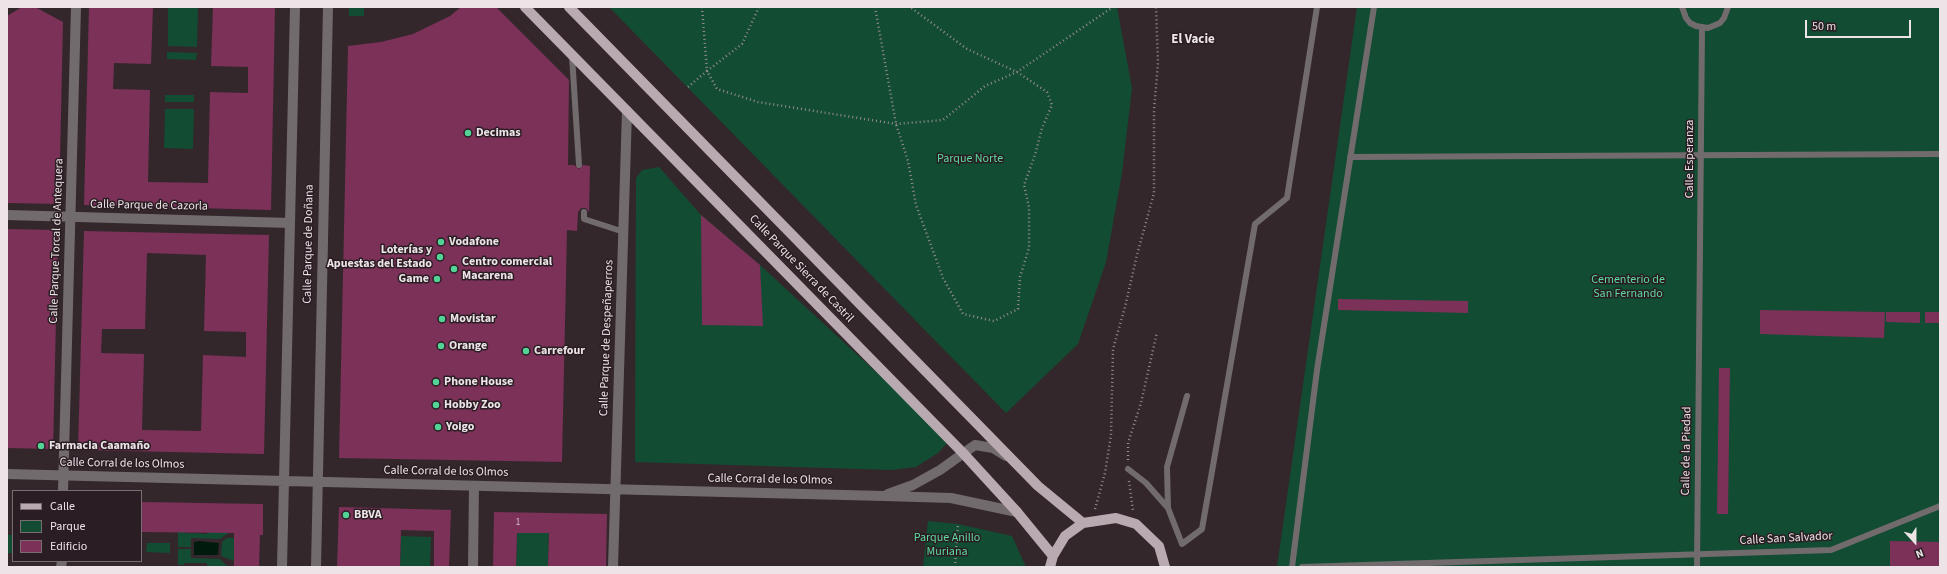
<!DOCTYPE html>
<html>
<head>
<meta charset="utf-8">
<style>
  body { margin:0 }
  #map { position:relative; width:1947px; height:574px; overflow:hidden; background:#34272c; font-family:"Source Sans 3",sans-serif }
  canvas { display:block }
  .frame { position:absolute; inset:0; border:8px solid #ece4e7; pointer-events:none }
  .legend { position:absolute; left:12px; top:490px; width:130px; height:72px; box-sizing:border-box; background:#2a1d23; border:1px solid #786d71; margin:0; padding:5px 7px; list-style:none; font-size:12px; color:#ece4e7 }
  .legend li { display:flex; align-items:center; gap:8px; height:20px }
  .legend b { width:20px; border:1px solid #786d71 }
  .north { position:absolute; left:1895px; top:522px; width:40px; height:40px; -webkit-text-stroke:3px #2a1d23; paint-order:stroke; rotate:159deg; font-size:11px; font-weight:700; line-height:16px; text-align:center; color:#ece4e7 }
  .north::after { content:''; display:block; margin:auto; width:14px; height:18px; background:#ece4e7; clip-path:polygon(50% 0,100% 100%,50% 72%,0 100%) }
  .scale { position:absolute; left:1805px; top:20px; width:106px; height:18px; box-sizing:border-box; border:2px solid #ece4e7; border-top:0; padding-left:5px; font-size:12px; line-height:14px; white-space:nowrap; color:#ece4e7; -webkit-text-stroke:3px #2a1d23; paint-order:stroke }
</style>
</head>
<body>
<div id="map">
<canvas width="1947" height="574"></canvas>
<div class="frame"></div>
<ul class="legend">
<li><b style="height:5px;background:#b8aab0"></b>Calle</li>
<li><b style="height:11px;background:#124c32"></b>Parque</li>
<li><b style="height:11px;background:#7b3158"></b>Edificio</li>
</ul>
<div class="north">N</div>
<div class="scale">50 m</div>
</div>
<script>
const context = document.querySelector('canvas').getContext('2d');
context.lineJoin = 'round';
function paint(path, color) {
  context.fillStyle = color;
  context.fill(path, 'evenodd');
}
function poly(rows) {
  const path = new Path2D();
  for (const r of rows) {
    path.moveTo(r[0], r[1]);
    for (let i = 2; i < r.length; i += 2) path.lineTo(r[i], r[i + 1]);
  }
  return path;
}
function strokePath(path, color, width, dash) {
  context.strokeStyle = color;
  context.lineWidth = width;
  context.lineCap = dash ? 'butt' : 'round';
  context.setLineDash(dash || []);
  context.stroke(path);
}
function label(font, color, halo, rows, align = 'center') {
  context.font = font + ' "Source Sans 3",sans-serif';
  context.lineWidth = 3;
  context.setLineDash([]);
  context.textBaseline = 'middle';
  context.strokeStyle = halo;
  context.fillStyle = color;
  for (const [text, x, y, turn = 0] of rows) {
    context.save();
    context.translate(x, y);
    context.rotate((+turn || 0) * Math.PI / 180);
    context.textAlign = isNaN(turn) ? turn : align;
    if (halo) context.strokeText(text, 0, 0);
    context.fillText(text, 0, 0);
    context.restore();
  }
}
paint(poly([
  [168,7,198,8,197,47,168,46],
  [349,7,364,7,364,16,349,16],
  [609,7,1117,7,1132,88,1122,173,1106,262,1078,344,1006,413],
  [1357,7,1940,7,1940,567,1277,567],
  [167,52,197,53,196,60,167,59],
  [165,95,194,95,194,102,165,102],
  [165,109,194,109,193,149,164,148],
  [659,167,701,215,760,265,950,440,938,453,916,467,892,470,635,462,636,178,642,170],
  [928,521,958,524,1012,536,1026,567,923,567],
  [549,523,548,567,516,567,517,533],
  [178,531,185,531,185,533,207,534,207,532,230,532,220,539,191,538,191,547,178,547],
  [7,535,13,535,13,553,7,553],
  [401,536,431,537,430,567,400,567],
  [227,538,234,538,234,561,221,556,222,542],
  [147,543,170,543,170,553,146,552],
  [178,549,191,549,191,558,220,559,227,566,207,566,207,563,184,563,184,565,178,565]
]), '#124c32');
paint(poly([
  [199,541,219,543,218,555,194,555,194,542]
]), '#001b0d');
paint(poly([
  [22,7,35,7,63,22,59,204,7,203,7,16],
  [89,7,153,7,151,64,114,63,113,89,150,90,148,182,208,183,210,92,248,93,248,67,211,66,213,7,275,7,271,210,84,205],
  [461,7,496,7,569,80,568,165,574,165,579,169,583,165,590,166,589,212,586,208,581,208,578,212,577,231,567,230,562,462,339,458,348,46,381,42,413,34,450,16],
  [701,215,760,265,763,326,702,325],
  [7,229,58,230,53,449,7,448],
  [84,231,269,235,264,454,78,450],
  [147,253,206,255,204,331,246,332,246,357,203,355,201,431,142,430,144,354,101,353,102,329,145,329],
  [1338,299,1468,301,1468,313,1338,310],
  [1760,310,1885,312,1884,338,1760,334],
  [1886,312,1920,312,1920,323,1886,322],
  [1925,312,1940,312,1940,323,1925,323],
  [1719,368,1730,368,1728,514,1717,514],
  [141,502,263,504,263,535,260,535,259,567,234,567,234,533,141,532],
  [339,507,451,510,449,567,434,567,434,531,401,530,400,567,337,567],
  [494,512,607,514,606,567,548,567,549,533,517,533,516,567,493,567],
  [1890,541,1940,542,1940,567,1890,567]
]), '#7b3158');
strokePath(poly([
  [759,7,742,44,707,71,717,89,758,102,896,124,943,120,985,86,1017,72,1113,7],
  [875,7,896,124,908,161,916,205,943,278,963,314,994,321,1018,309,1020,277,1029,248,1029,207,1024,185,1035,155,1042,128,1052,105,1047,92,1017,72,967,49,910,7],
  [688,87,707,71,702,7],
  [1128,460,1128,443,1141,403,1157,332],
  [1129,481,1133,511],
  [1095,509,1105,473,1111,435,1113,349,1125,307,1137,255,1154,193,1154,110,1158,63,1156,7],
  [955,567,958,524]
]), '#968b8f', 2.5, [1, 3]);
strokePath(poly([
  [1682,7,1686,18,1690,23,1696,26,1708,28,1720,23,1724,18,1728,7],
  [572,56,579,165],
  [1350,157,1940,154],
  [584,212,584,219,624,232],
  [1187,396,1167,467,1168,508,1182,544,1202,529,1255,224,1287,198,1317,7],
  [1128,469,1146,483,1168,508],
  [1292,567,1317,370,1374,7],
  [1302,567,1831,550,1940,506],
  [1697,567,1702,28]
]), '#726b6e', 6);
strokePath(poly([
  [7,215,290,223],
  [63,491,76,7],
  [61,567,62,561],
  [473,567,474,486],
  [613,567,627,111]
]), '#726b6e', 10);
strokePath(poly([
  [7,474,884,496,951,498,1017,512],
  [888,494,913,485,940,470,975,445,993,448,1006,456],
  [282,567,295,7],
  [316,567,328,7]
]), '#726b6e', 10);
strokePath(poly([
  [525,7,963,453,1017,512,1053,556],
  [569,7,1038,486,1083,523],
  [1050,567,1053,556,1065,536,1083,523,1116,518,1136,524,1159,546,1165,567]
]), '#b8aab0', 10);
for (const [x, y, r, color] of [
  [468,133,4,"#53d396"],
  [441,242,4,"#53d396"],
  [440,257,4,"#53d396"],
  [454,269,4,"#53d396"],
  [437,279,4,"#53d396"],
  [442,319,4,"#53d396"],
  [441,346,4,"#53d396"],
  [526,351,4,"#53d396"],
  [436,382,4,"#53d396"],
  [436,405,4,"#53d396"],
  [438,427,4,"#53d396"],
  [41,446,4,"#53d396"],
  [346,515,4,"#53d396"]
]) {
  const dot = new Path2D();
  dot.arc(x, y, r, 0, 2 * Math.PI);
  context.fillStyle = color;
  context.fill(dot);
  strokePath(dot, '#2a1d23', 1.5);
}
label('10px', '#d0b7c3', null, [
  ["1",518,523]
]);
label('bold 12px', '#ece4e7', '#2a1d23', [
  ["Decimas",476,133],
  ["Vodafone",449,242],
  ["Loterías y",432,250,"right"],
  ["Apuestas del Estado",432,264,"right"],
  ["Centro comercial",462,262],
  ["Macarena",462,276],
  ["Game",429,279,"right"],
  ["Movistar",450,319],
  ["Orange",449,346],
  ["Carrefour",534,351],
  ["Phone House",444,382],
  ["Hobby Zoo",444,405],
  ["Yoigo",446,427],
  ["Farmacia Caamaño",49,446],
  ["BBVA",354,515]
], 'left');
label('12px', '#5dda9e', '#2a1d23', [
  ["Parque Norte",970,159],
  ["Cementerio de",1628,280],
  ["San Fernando",1628,294],
  ["Parque Anillo",947,538],
  ["Muriana",947,552]
]);
label('12px', '#ece4e7', '#2a1d23', [
  ["Calle Esperanza",1690,159,-90],
  ["Calle Parque de Cazorla",149,206,1],
  ["Calle Parque Torcal de Antequera",57,241,-88],
  ["Calle Parque de Doñana",309,244,-89],
  ["Calle Parque Sierra de Castril",801,269,46],
  ["Calle Parque de Despeñaperros",607,338,-88],
  ["Calle de la Piedad",1687,451,-89],
  ["Calle Corral de los Olmos",122,464,1],
  ["Calle Corral de los Olmos",446,472,1],
  ["Calle Corral de los Olmos",770,480,1],
  ["Calle San Salvador",1786,539,-3]
]);
label('bold 13px', '#ece4e7', '#2a1d23', [
  ["El Vacie",1193,40]
]);
</script>
</body>
</html>
